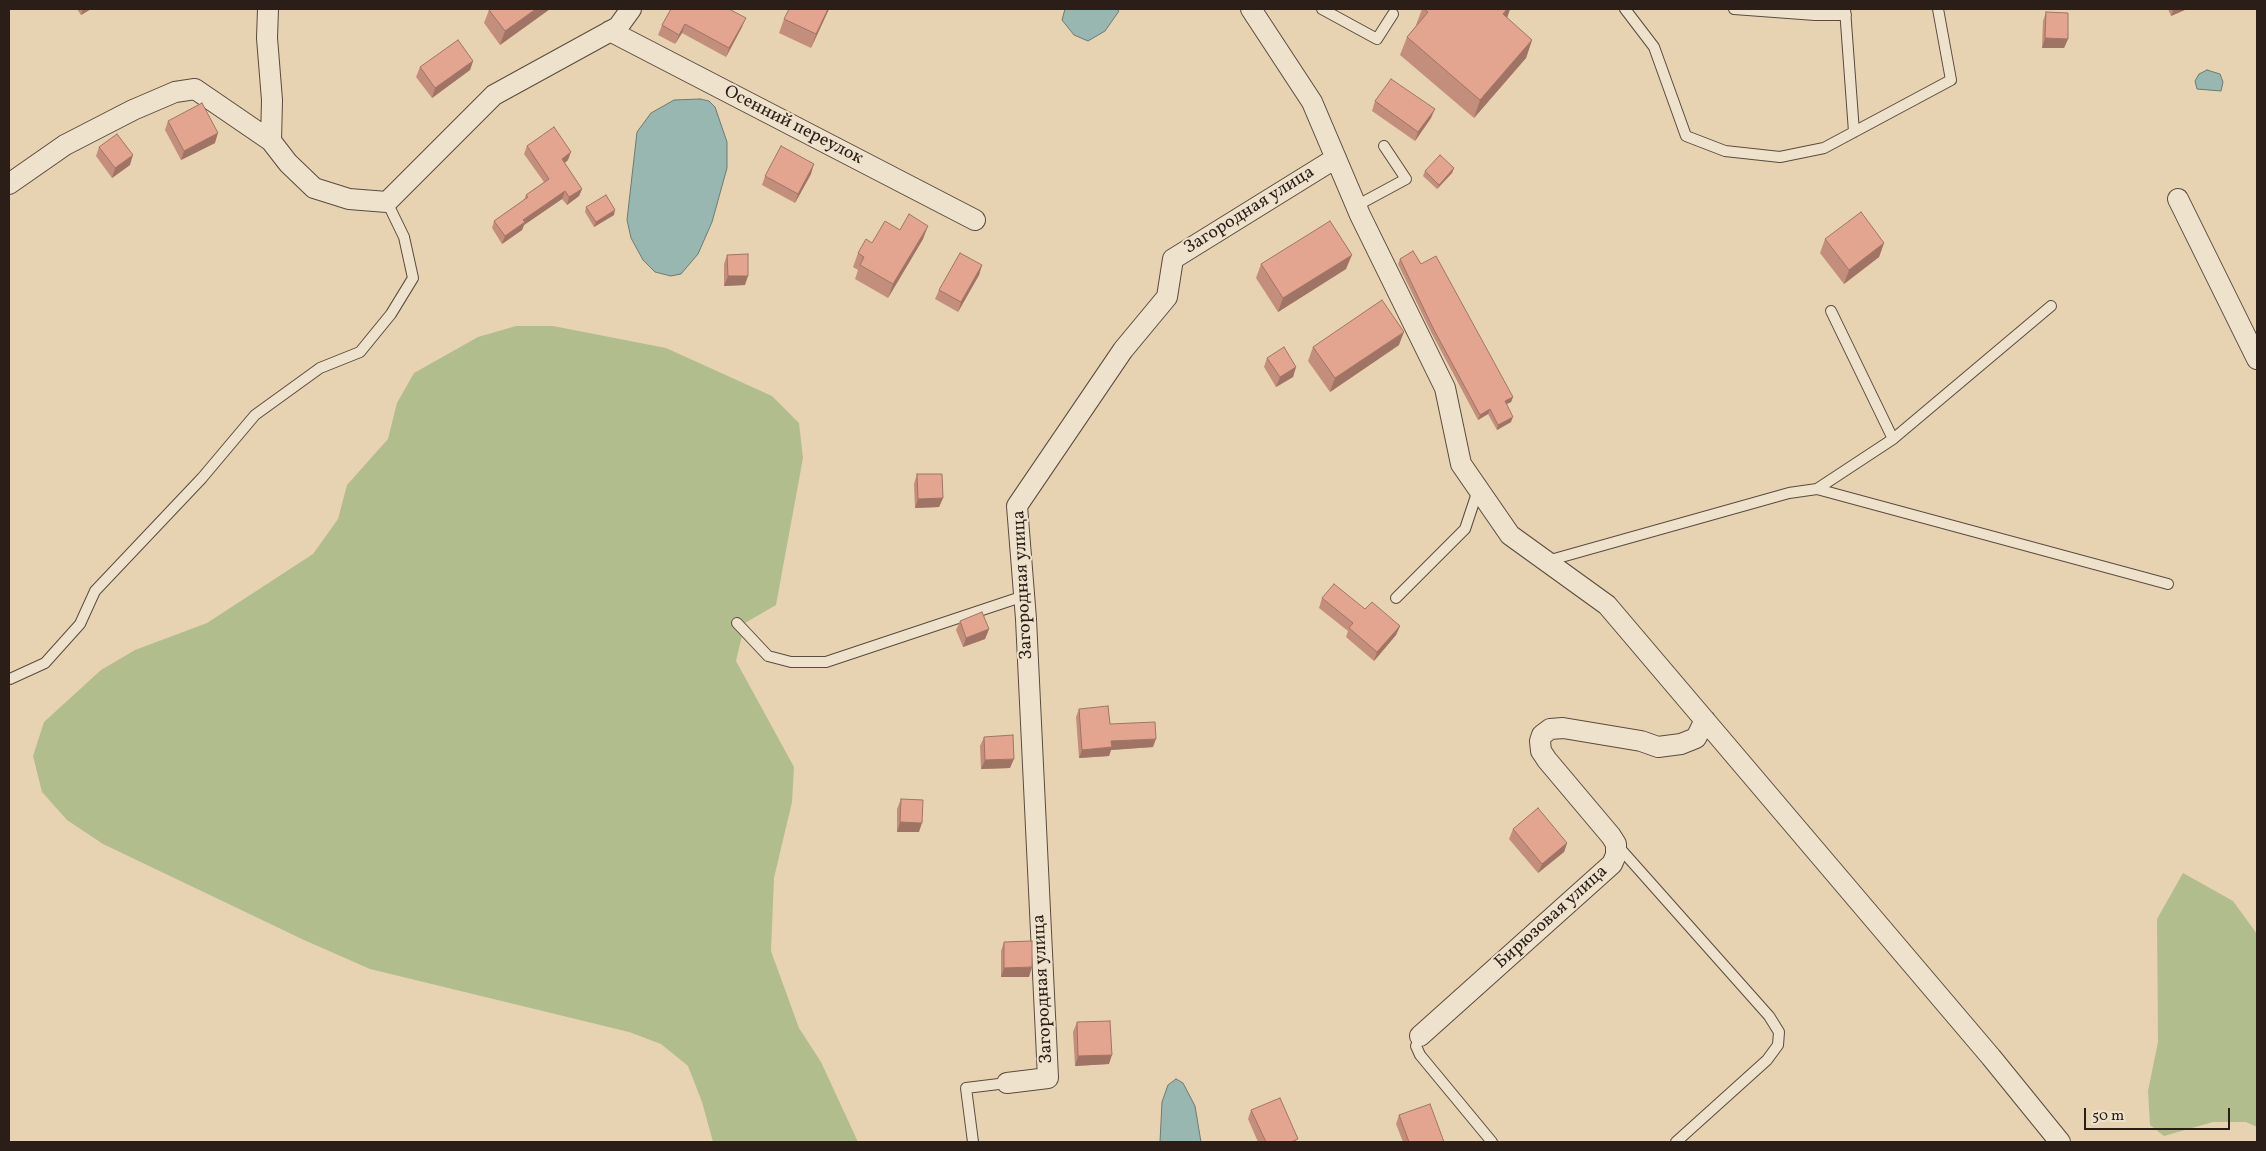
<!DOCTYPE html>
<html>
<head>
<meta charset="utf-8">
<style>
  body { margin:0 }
  #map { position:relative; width:2266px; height:1151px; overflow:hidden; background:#e7d3b1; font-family:Vollkorn,serif }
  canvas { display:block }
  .frame { position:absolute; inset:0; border:10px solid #2b1e19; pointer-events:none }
  .scale { position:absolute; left:2084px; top:1108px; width:146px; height:22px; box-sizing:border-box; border:2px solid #2b1e19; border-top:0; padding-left:6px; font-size:15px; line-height:18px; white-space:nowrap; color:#2b1e19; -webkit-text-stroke:4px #efe2cc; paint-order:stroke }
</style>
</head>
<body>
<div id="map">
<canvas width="2266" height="1151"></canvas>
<div class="frame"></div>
<div class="scale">50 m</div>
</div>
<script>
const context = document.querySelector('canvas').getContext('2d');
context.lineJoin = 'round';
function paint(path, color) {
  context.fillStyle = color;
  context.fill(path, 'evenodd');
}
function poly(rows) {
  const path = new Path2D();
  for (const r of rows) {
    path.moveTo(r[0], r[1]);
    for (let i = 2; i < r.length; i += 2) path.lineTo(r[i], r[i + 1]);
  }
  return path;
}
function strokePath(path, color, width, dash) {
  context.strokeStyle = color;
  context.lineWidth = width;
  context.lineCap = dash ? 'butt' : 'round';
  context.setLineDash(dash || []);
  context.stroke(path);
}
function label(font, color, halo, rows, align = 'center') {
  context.font = font + ' Vollkorn,serif';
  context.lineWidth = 4;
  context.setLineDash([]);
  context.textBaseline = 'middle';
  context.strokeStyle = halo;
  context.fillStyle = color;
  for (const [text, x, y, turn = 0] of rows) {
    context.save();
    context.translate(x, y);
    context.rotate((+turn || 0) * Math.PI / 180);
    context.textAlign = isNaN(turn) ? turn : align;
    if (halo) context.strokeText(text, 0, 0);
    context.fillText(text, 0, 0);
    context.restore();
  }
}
paint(poly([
  [516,326,553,326,666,348,772,396,799,423,803,458,776,605,745,623,736,661,794,767,792,802,774,878,771,951,799,1028,821,1062,858,1142,713,1142,702,1102,688,1066,661,1044,629,1032,370,969,304,940,103,844,67,820,42,792,33,756,44,722,101,670,135,650,207,623,313,554,338,519,347,485,388,439,397,403,414,373,478,337],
  [2183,873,2233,901,2257,934,2257,1127,2246,1122,2213,1122,2164,1136,2150,1125,2148,1091,2158,1042,2157,919]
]), '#b2bd8e');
const water = poly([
  [1065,9,1116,9,1119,11,1105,31,1088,41,1074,35,1062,20,1065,9],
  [2207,70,2220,74,2223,82,2221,91,2197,89,2195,81,2199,74,2207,70],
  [700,99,709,101,715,107,727,142,727,168,712,222,698,254,681,274,671,276,655,272,643,260,631,238,627,220,637,132,651,113,674,100,700,99],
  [1176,1079,1183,1083,1195,1106,1201,1142,1160,1142,1162,1102,1168,1085,1176,1079]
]);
paint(water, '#97b7b0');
strokePath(water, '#6c7a74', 1);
const lane = poly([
  [1322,9,1377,39,1393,14],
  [1625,9,1654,47,1686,136,1725,151,1780,157,1824,148,1951,80,1938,9],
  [1734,9,1815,15,1846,15],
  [1845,9,1854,132],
  [1356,206,1406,179,1384,146],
  [1831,311,1893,439],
  [1817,489,2168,584],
  [1547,561,1789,493,1817,489,1893,439,2051,306],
  [1396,598,1465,529,1478,490],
  [737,623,768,656,791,662,826,662,1024,596],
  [10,679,45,663,80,624,95,591,202,478,255,415,320,368,360,352,391,314,413,278,404,237,387,202],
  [1617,845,1769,1016,1779,1032,1778,1045,1767,1060,1676,1142],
  [1420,1036,1416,1046,1420,1055,1492,1142],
  [973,1142,966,1088,1007,1083]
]);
const street = poly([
  [268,9,267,38,272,100,271,141,288,163,314,188,349,199,387,202,494,95,618,27,631,9],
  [1251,9,1312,102,1360,215,1445,388,1461,464,1510,535,1607,605,1991,1057,2060,1142],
  [610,31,975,220],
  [9,184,65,145,133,110,175,92,195,89,271,141],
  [2178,199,2257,359],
  [1420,1036,1612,864,1616,855,1616,844,1611,836,1547,760,1541,751,1540,741,1542,735,1550,729,1563,728,1641,741,1658,747,1681,744,1696,738,1705,720],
  [1007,1083,1048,1078,1026,619,1017,506,1123,350,1167,297,1173,259,1336,158]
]);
strokePath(lane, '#5a4b3f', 12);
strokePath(street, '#5a4b3f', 22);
strokePath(lane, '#efe2cc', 10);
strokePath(street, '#efe2cc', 20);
paint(poly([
  [77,9,91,9,81,15],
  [550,9,500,45,484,23,489,10],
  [671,9,742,27,726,57,682,33,675,44,658,35,662,25],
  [829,9,811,48,779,33,784,19],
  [1422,9,1510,9,1507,18,1532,40,1526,58,1474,118,1400,55,1407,37,1416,26,1416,25],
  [2168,9,2187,9,2171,16],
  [2046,12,2068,39,2064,48,2042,48,2043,21],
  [473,61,470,70,432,98,416,77,420,67],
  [1375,101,1431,118,1415,141,1372,111],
  [168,121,215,143,181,160,165,130],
  [527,146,568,160,565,163,582,189,579,196,567,205,562,199,524,225,522,230,502,244,492,228,494,221,524,200,526,195,544,182,524,154],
  [99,147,130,165,112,178,96,156],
  [1454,168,1452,173,1437,189,1423,176,1425,171],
  [811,174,795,203,762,185,765,176],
  [586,207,614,215,594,227,585,212],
  [900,230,923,239,888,298,855,279,858,270,853,267,858,253,872,243],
  [1825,239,1884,243,1879,257,1844,284,1820,253],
  [727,255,745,285,724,286,724,264],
  [1400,259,1421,264,1513,397,1511,402,1506,404,1511,422,1497,430,1488,414,1478,420,1431,332,1398,264],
  [1261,264,1346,269,1278,312,1256,278],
  [982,265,979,275,958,312,935,299,939,290],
  [1399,345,1330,392,1308,361,1313,347],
  [1267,358,1296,367,1293,377,1276,387,1264,367],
  [917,474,943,498,939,507,915,508,914,484],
  [1322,598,1365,609,1400,626,1396,635,1374,661,1346,637,1348,631,1319,608],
  [960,621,989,629,985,639,963,647,956,630],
  [1079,709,1110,724,1153,747,1111,750,1109,756,1079,758,1076,717],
  [984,737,1010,768,981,769,980,746],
  [901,799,919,832,897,832,897,809],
  [1513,829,1567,843,1564,852,1538,873,1509,839],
  [1004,942,1029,977,1001,977,1001,951],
  [1077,1022,1109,1064,1075,1066,1073,1032],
  [1251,1110,1297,1142,1258,1142,1248,1119],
  [1399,1115,1444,1142,1403,1142,1396,1124]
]), '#c48e7c');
paint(poly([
  [83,9,91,9,81,15],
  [536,9,550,9,500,45,505,31],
  [828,9,829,9,811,48,816,34],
  [1507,9,1510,9,1506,21,1503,14],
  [2179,9,2187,9,2171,16,2173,11],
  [746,18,742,27,726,57,729,48],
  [685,24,682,33,675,44,679,35],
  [2045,38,2068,39,2064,48,2042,48],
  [1532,40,1526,58,1474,118,1480,100],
  [473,61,470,70,432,98,435,88],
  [1435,109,1431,118,1415,141,1418,132],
  [218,133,215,143,181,160,184,151],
  [571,152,568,160,559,167,562,159],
  [133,155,130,165,112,178,115,168],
  [814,164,811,174,795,203,798,194],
  [1454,168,1452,173,1437,189,1439,185],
  [582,189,579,196,567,205,569,197],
  [565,191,562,199,524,225,522,230,502,244,505,236,523,220],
  [615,210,614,215,594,227,596,222],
  [928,226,923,239,888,298,893,284],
  [1884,243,1879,257,1844,284,1849,270],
  [1352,255,1346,269,1278,312,1283,298],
  [982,265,979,275,958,312,961,302],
  [728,276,748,276,745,285,724,286],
  [1404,332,1399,345,1330,392,1335,378],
  [1296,367,1293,377,1276,387,1280,377],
  [1513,397,1511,402,1503,406,1505,401],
  [1490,409,1488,414,1478,420,1480,415],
  [1513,417,1511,422,1497,430,1498,425],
  [943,498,939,507,915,508,918,499],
  [1400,626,1396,635,1374,661,1377,652],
  [989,629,985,639,963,647,966,638],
  [1156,739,1153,747,1111,750,1109,756,1079,758,1082,750,1111,741],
  [1014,759,1010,768,981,769,985,760],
  [900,822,922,823,919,832,897,832],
  [1567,843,1564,852,1538,873,1542,864],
  [1032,967,1029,977,1001,977,1004,968],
  [1112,1055,1109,1064,1075,1066,1078,1056]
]), '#a07465');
const building = poly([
  [491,9,536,9,505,31,489,10,491,9],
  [671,9,729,9,746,18,729,48,685,24,679,35,662,25,671,9],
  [789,9,828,9,816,34,784,19,789,9],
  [1424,9,1507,9,1503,14,1532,40,1480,100,1407,37,1428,12,1424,9],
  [2172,9,2179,9,2173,11,2172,9],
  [2046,12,2068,13,2068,39,2045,38,2046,12],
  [458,40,473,61,435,88,420,67,458,40],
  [1391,79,1435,109,1418,132,1375,101,1391,79],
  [202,103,218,133,184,151,168,121,202,103],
  [554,127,571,152,562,159,582,189,569,197,565,191,523,220,525,222,505,236,494,221,528,197,526,195,549,179,527,146,554,127],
  [117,134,133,155,115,168,99,147,117,134],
  [781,146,814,164,798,194,765,176,781,146],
  [1440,155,1454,168,1439,185,1425,171,1440,155],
  [606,195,615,210,596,222,586,207,606,195],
  [1861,212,1884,243,1849,270,1825,239,1861,212],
  [909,214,928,226,893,284,860,265,864,257,858,253,866,239,872,243,885,221,900,230,909,214],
  [1330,221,1352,255,1283,298,1261,264,1330,221],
  [1413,251,1421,264,1436,256,1513,397,1505,401,1513,417,1498,425,1490,409,1480,415,1433,328,1400,259,1413,251],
  [960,253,982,265,961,302,939,290,960,253],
  [748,254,748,276,728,276,727,255,748,254],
  [1382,300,1404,332,1335,378,1313,347,1382,300],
  [1284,347,1296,367,1280,377,1267,358,1284,347],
  [917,474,942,474,943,498,918,499,917,474],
  [1334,584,1365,609,1372,602,1400,626,1377,652,1349,628,1353,623,1322,598,1334,584],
  [982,612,989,629,966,638,960,621,982,612],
  [1108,706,1110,724,1155,722,1156,739,1111,741,1112,747,1082,750,1079,709,1108,706],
  [1013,735,1014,759,985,760,984,737,1013,735],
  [901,799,923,800,922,823,900,822,901,799],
  [1538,808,1567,843,1542,864,1513,829,1538,808],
  [1032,941,1032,967,1004,968,1004,942,1032,941],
  [1110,1021,1112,1055,1078,1056,1077,1022,1110,1021],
  [1280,1098,1298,1139,1291,1142,1266,1142,1251,1110,1280,1098],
  [1430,1104,1444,1142,1409,1142,1399,1115,1430,1104]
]);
paint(building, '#e4a590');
strokePath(building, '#a07465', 1);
label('18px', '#2b1e19', '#efe2cc', [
  ["Осенний переулок",793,126,27],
  ["Загородная улица",1250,211,-32],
  ["Загородная улица",1024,585,-93],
  ["Бирюзовая улица",1552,918,-42],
  ["Загородная улица",1044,989,-93]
]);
</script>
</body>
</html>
